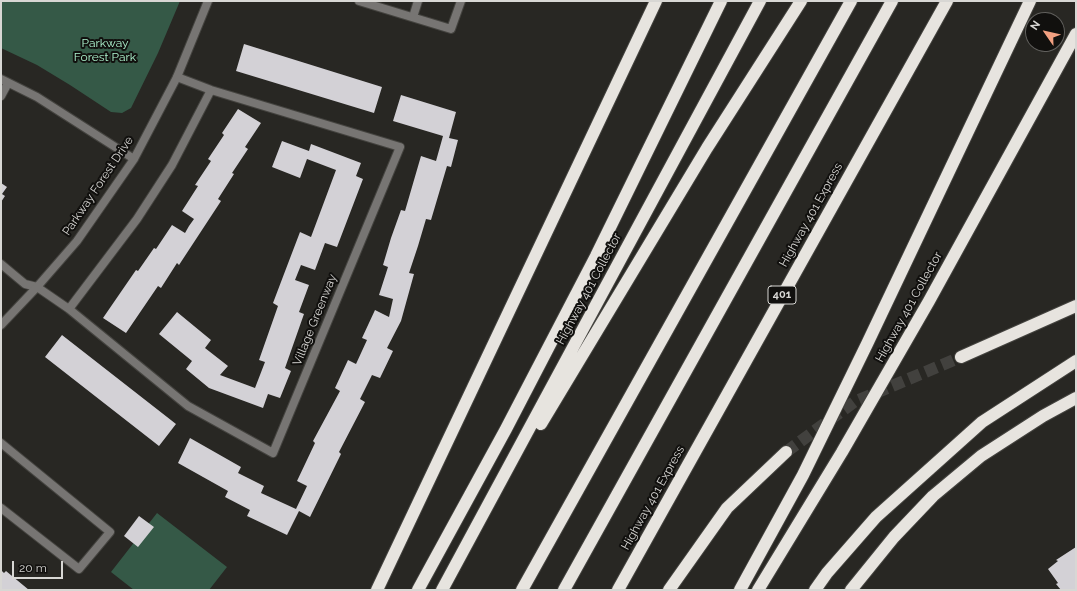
<!DOCTYPE html>
<html>
<head>
<meta charset="utf-8">
<style>
  body { margin:0 }
  #map { position:relative; width:1077px; height:591px; overflow:hidden; background:#282723; font-family:Raleway,sans-serif }
  canvas { display:block }
  .frame { position:absolute; inset:0; border:2px solid #d8d7d4; pointer-events:none }
  .north { position:absolute; left:1025px; top:12px; width:40px; height:40px; box-sizing:border-box; background:#11100e; border:1px solid #61605d; border-radius:50%; rotate:304deg; font-size:11px; font-weight:700; line-height:16px; text-align:center; color:#d8d7d4 }
  .north::after { content:''; display:block; margin:auto; width:14px; height:18px; background:#f2a081; clip-path:polygon(50% 0,100% 100%,50% 72%,0 100%) }
  .scale { position:absolute; left:12px; top:561px; width:51px; height:18px; box-sizing:border-box; border:2px solid #d8d7d4; border-top:0; padding-left:5px; font-size:12px; line-height:14px; white-space:nowrap; color:#d8d7d4; -webkit-text-stroke:3px #11100e; paint-order:stroke }
</style>
</head>
<body>
<div id="map">
<canvas width="1077" height="591"></canvas>
<div class="frame"></div>
<div class="north">N</div>
<div class="scale">20 m</div>
</div>
<script>
const context = document.querySelector('canvas').getContext('2d');
context.lineJoin = 'round';
function paint(path, color) {
  context.fillStyle = color;
  context.fill(path, 'evenodd');
}
function poly(rows) {
  const path = new Path2D();
  for (const r of rows) {
    path.moveTo(r[0], r[1]);
    for (let i = 2; i < r.length; i += 2) path.lineTo(r[i], r[i + 1]);
  }
  return path;
}
function strokePath(path, color, width, dash) {
  context.strokeStyle = color;
  context.lineWidth = width;
  context.lineCap = dash ? 'butt' : 'round';
  context.setLineDash(dash || []);
  context.stroke(path);
}
function label(font, color, halo, rows, align = 'center') {
  context.font = font + ' Raleway,sans-serif';
  context.lineWidth = 4;
  context.setLineDash([]);
  context.textBaseline = 'middle';
  context.strokeStyle = halo;
  context.fillStyle = color;
  for (const [text, x, y, turn = 0] of rows) {
    context.save();
    context.translate(x, y);
    context.rotate((+turn || 0) * Math.PI / 180);
    context.textAlign = isNaN(turn) ? turn : align;
    if (halo) context.strokeText(text, 0, 0);
    context.fillText(text, 0, 0);
    context.restore();
  }
}
paint(poly([
  [1,1,180,1,158,53,131,108,122,113,111,112,70,85,37,65,1,48],
  [157,513,227,567,209,590,134,590,111,572]
]), '#355947');
paint(poly([
  [244,44,382,87,374,113,236,71],
  [401,95,456,112,449,138,458,140,451,167,447,166,431,220,426,219,418,246,409,273,414,274,401,321,387,348,393,351,380,378,372,375,360,399,365,402,339,452,341,454,310,517,299,511,287,535,247,516,250,510,225,497,228,491,178,463,190,438,241,467,238,473,264,486,261,493,296,509,307,486,297,481,315,443,313,441,340,391,335,388,348,360,356,364,367,340,362,338,375,310,389,317,393,299,379,295,388,267,383,265,391,238,401,210,405,211,421,156,436,161,443,136,393,121],
  [238,109,261,123,245,147,248,149,232,173,234,174,218,199,221,201,179,265,177,263,161,288,158,286,126,333,103,318,136,270,138,271,154,248,156,249,172,225,185,233,189,226,194,219,182,211,198,186,195,185,211,161,208,159,224,135,222,133],
  [282,141,309,151,311,144,361,163,356,176,363,179,337,247,325,243,315,270,301,265,295,280,309,285,299,312,304,314,285,368,291,371,280,398,268,394,263,408,209,388,186,369,192,361,159,334,177,312,211,340,205,348,228,366,220,375,255,388,265,362,259,360,278,306,273,303,284,274,300,232,311,237,336,170,307,159,300,178,272,167],
  [1,183,7,187,2,194,5,196,1,202],
  [62,335,176,424,159,446,45,357],
  [139,516,154,527,138,547,124,536],
  [1076,547,1076,590,1061,590,1056,584,1058,583,1048,569,1058,561,1056,560],
  [1,570,4,573,6,571,29,590,1,590]
]), '#d3d1d6');
strokePath(poly([
  [786,452,854,402,961,357]
]), '#42413e', 12, [12, 6]);
const lane = poly([
  [359,1,451,29,461,1],
  [413,17,418,1],
  [1,96,8,83],
  [1,264,25,284,37,287,69,309,188,406,273,453,400,147,211,90,177,77],
  [69,309,137,219,172,165,211,90],
  [1,443,110,532,79,569,1,508]
]);
const street = poly([
  [1,79,37,97,134,159],
  [1,325,37,287,77,241,134,159,177,77,208,1]
]);
const highway = poly([
  [961,357,1076,306],
  [541,424,707,148,801,1],
  [377,590,656,1],
  [418,590,506,429,596,256,721,1],
  [442,590,760,1],
  [522,590,851,1],
  [564,590,892,1],
  [618,590,947,1],
  [669,590,727,508,786,452],
  [740,590,803,475,867,344,1030,1],
  [758,590,842,452,929,301,1076,34],
  [815,590,827,573,876,517,982,422,1076,361],
  [851,590,894,537,933,496,981,456,1043,416,1076,398]
]);
strokePath(lane, '#44433f', 10);
strokePath(street, '#44433f', 10);
strokePath(highway, '#44433f', 14);
strokePath(lane, '#777573', 8);
strokePath(street, '#777573', 8);
strokePath(highway, '#e7e4df', 12);
for (const [x, y, w] of [
  [782,295,28]
]) {
  const box = new Path2D();
  box.roundRect(x - w / 2, y - 9, w, 18, 3);
  context.fillStyle = '#11100e';
  context.fill(box);
  strokePath(box, '#d8d7d4', 1);
}
label('bold 11px', '#d8d7d4', null, [
  ["401",782,295]
]);
label('12px', '#adf3ce', '#11100e', [
  ["Parkway",105,43],
  ["Forest Park",105,57]
]);
label('12px', '#d8d7d4', '#11100e', [
  ["Parkway Forest Drive",98,186,-56],
  ["Highway 401 Express",811,215,-61],
  ["Highway 401 Collector",589,289,-62],
  ["Highway 401 Collector",909,307,-61],
  ["Village Greenway",315,320,-68],
  ["Highway 401 Express",653,498,-61]
]);
</script>
</body>
</html>
